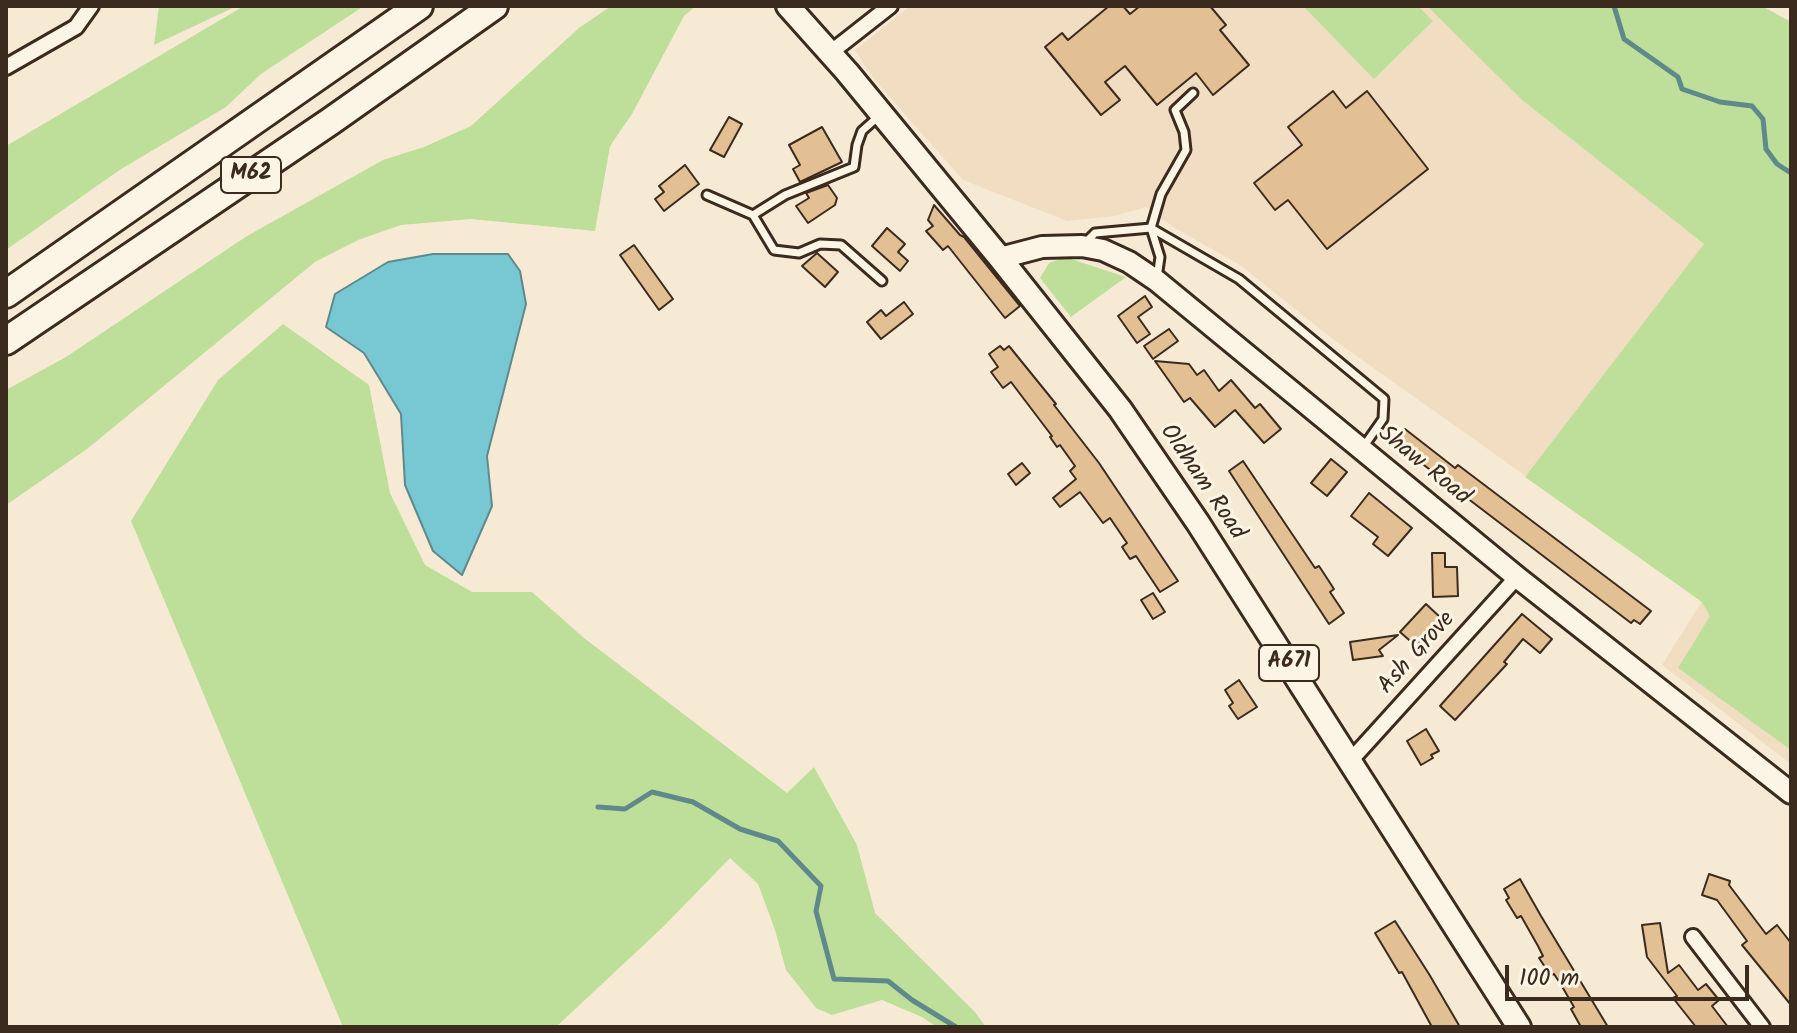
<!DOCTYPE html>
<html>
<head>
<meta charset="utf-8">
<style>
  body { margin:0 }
  #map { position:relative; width:1797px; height:1033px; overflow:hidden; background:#f7ead5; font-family:Kalam,sans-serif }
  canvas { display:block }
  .frame { position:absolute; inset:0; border:8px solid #3b2a1e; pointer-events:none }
  .scale { position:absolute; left:1505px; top:965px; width:244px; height:36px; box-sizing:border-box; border:4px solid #3b2a1e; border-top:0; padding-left:10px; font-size:24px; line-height:28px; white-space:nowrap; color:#3b2a1e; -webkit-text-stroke:6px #fcf5e5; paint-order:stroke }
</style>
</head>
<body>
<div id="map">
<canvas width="1797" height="1033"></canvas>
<div class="frame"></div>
<div class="scale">100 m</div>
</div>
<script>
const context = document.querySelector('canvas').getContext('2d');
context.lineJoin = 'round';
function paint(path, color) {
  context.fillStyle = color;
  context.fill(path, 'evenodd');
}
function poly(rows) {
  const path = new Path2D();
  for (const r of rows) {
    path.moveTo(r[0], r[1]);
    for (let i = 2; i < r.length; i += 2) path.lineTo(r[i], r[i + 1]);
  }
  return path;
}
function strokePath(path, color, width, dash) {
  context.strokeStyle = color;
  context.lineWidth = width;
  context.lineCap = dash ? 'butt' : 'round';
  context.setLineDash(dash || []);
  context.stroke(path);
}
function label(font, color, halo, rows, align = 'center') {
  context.font = font + ' Kalam,sans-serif';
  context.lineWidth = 6;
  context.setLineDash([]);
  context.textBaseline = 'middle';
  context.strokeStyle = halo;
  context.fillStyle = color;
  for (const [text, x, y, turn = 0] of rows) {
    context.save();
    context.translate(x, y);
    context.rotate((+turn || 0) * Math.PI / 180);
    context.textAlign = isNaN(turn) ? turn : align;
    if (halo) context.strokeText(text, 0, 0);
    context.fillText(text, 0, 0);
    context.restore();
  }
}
paint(poly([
  [910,6,1427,6,1522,100,1704,244,1791,321,1791,764,1662,665,1702,601,1334,340,1240,265,1173,227,1146,207,1115,216,1067,221,963,180,872,77,855,50]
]), '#f1ddc2');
paint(poly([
  [159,6,237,6,154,45],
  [244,6,364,6,261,74,226,107,121,169,6,250,6,146],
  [611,6,696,6,684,16,632,114,610,146,595,231,471,219,401,225,358,240,315,262,87,449,6,505,6,390,66,357,247,236,383,160,424,147,471,126,579,28],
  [1303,6,1418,6,1433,21,1374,79],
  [1427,6,1762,6,1791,22,1791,750,1678,668,1710,616,1702,602,1525,477,1704,244,1522,100],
  [1065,257,1126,277,1071,317,1040,278,1049,263],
  [283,324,369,385,390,493,425,565,472,592,532,592,584,638,787,793,814,767,857,845,875,913,974,1011,986,1027,937,1027,922,1017,882,1000,832,1015,816,1008,786,970,775,930,758,884,730,858,663,927,556,1027,343,1027,131,521,218,380]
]), '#bedf99');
const water = poly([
  [433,254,508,254,520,271,526,304,487,456,492,506,462,575,433,551,405,485,401,414,364,353,326,327,335,294,388,262,433,254]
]);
paint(water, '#78c8d4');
strokePath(water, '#60898b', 2);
strokePath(poly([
  [1614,6,1624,39,1678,77,1682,89,1720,102,1752,106,1763,119,1766,149,1777,164,1791,173],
  [598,807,625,809,652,792,693,802,740,829,778,841,821,886,816,911,834,979,888,981,912,1000,956,1027]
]), '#60898b', 5);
const building = poly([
  [1109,6,1123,6,1130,14,1140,6,1210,6,1226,25,1220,30,1249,65,1213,95,1196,73,1157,105,1125,66,1105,82,1120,100,1101,115,1045,47,1062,33,1068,40,1109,6],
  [1333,91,1346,108,1367,91,1428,169,1327,249,1288,200,1275,210,1254,183,1302,145,1288,127,1333,91],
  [729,117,742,124,724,157,710,150,729,117],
  [822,127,842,162,800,182,793,169,800,165,789,145,822,127],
  [685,165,699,184,664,211,655,199,664,192,659,186,685,165],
  [828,185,837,198,835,205,808,223,796,206,809,198,806,193,828,185],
  [934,205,960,235,964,237,1020,306,1005,318,948,246,943,250,926,231,933,226,928,220,934,205],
  [887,228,905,244,898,252,908,261,900,271,872,246,887,228],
  [634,245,673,299,659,310,620,255,634,245],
  [817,253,838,272,825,287,802,266,817,253],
  [1145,296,1152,307,1138,317,1150,334,1137,343,1118,316,1145,296],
  [904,302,913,314,881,339,867,322,881,310,886,316,904,302],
  [1169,329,1178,341,1153,359,1144,346,1169,329],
  [1000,346,1004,350,1009,346,1056,404,1054,405,1099,463,1178,581,1160,592,1136,556,1130,559,1122,547,1127,543,1110,518,1103,523,1080,492,1060,507,1053,498,1076,479,1070,471,1075,466,1060,445,1057,447,1050,437,1052,436,1011,382,1003,388,991,372,998,367,989,354,1000,346],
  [1155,361,1189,364,1197,375,1204,370,1219,391,1231,380,1255,408,1260,404,1281,429,1264,443,1235,410,1215,427,1190,398,1184,402,1155,361],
  [1405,429,1455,468,1458,465,1651,611,1640,624,1634,620,1631,623,1395,443,1405,429],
  [1331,459,1347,472,1327,496,1311,483,1331,459],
  [1243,461,1315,568,1319,566,1334,589,1330,592,1344,613,1329,624,1229,471,1243,461],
  [1022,463,1030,473,1016,485,1008,474,1022,463],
  [1369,493,1412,528,1388,556,1373,544,1378,537,1351,516,1369,493],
  [1432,553,1445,553,1445,567,1457,567,1458,596,1433,597,1432,553],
  [1153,593,1165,612,1153,619,1141,600,1153,593],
  [1426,604,1441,618,1416,646,1400,632,1426,604],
  [1522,614,1552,639,1540,653,1523,639,1504,662,1507,664,1455,720,1440,706,1522,614],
  [1398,635,1379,650,1383,656,1353,660,1350,642,1398,635],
  [1239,680,1257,707,1238,719,1229,706,1233,703,1225,690,1239,680],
  [1426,729,1439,751,1431,755,1433,758,1421,765,1407,741,1426,729],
  [1709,874,1730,881,1729,885,1766,934,1777,925,1791,943,1791,1005,1742,945,1747,941,1717,900,1702,895,1709,874],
  [1520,879,1541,916,1608,1027,1581,1027,1571,1009,1574,1007,1560,983,1554,974,1550,976,1545,967,1539,958,1543,956,1538,946,1521,916,1517,918,1506,900,1509,898,1504,889,1520,879],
  [1395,921,1429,974,1460,1027,1432,1027,1402,972,1399,973,1375,933,1395,921],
  [1660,923,1668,973,1679,965,1698,990,1706,984,1719,1000,1712,1006,1728,1027,1696,1027,1673,998,1677,996,1647,957,1642,925,1660,923]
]);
paint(building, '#e2c094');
strokePath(building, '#3b2a1e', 2);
const lane = poly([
  [707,195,753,215,774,250,799,253,820,244,841,245,882,281],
  [753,215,785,195,854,167,857,145,862,131,880,115],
  [1084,244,1095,233,1151,228,1239,279,1384,399,1383,419,1364,446],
  [1157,278,1160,257,1151,228,1161,194,1186,150,1184,132,1175,110,1193,93]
]);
const street = poly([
  [830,53,890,6],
  [6,67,76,27,91,6],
  [1351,760,1517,577],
  [1693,937,1762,1027]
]);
const secondary = poly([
  [1000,258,1042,247,1082,246,1103,250,1129,262,1157,281,1517,577,1791,793]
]);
const primary = poly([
  [788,6,847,72,1000,258,1120,409,1198,523,1519,1027]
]);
const highway = poly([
  [6,294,419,6],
  [6,341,331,121,494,6]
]);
strokePath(lane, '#3b2a1e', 13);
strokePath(street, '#3b2a1e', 20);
strokePath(secondary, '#3b2a1e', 26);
strokePath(primary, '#3b2a1e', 28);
strokePath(highway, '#3b2a1e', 32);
strokePath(lane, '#fcf5e5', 7);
strokePath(street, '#fcf5e5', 14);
strokePath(secondary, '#fcf5e5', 20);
strokePath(primary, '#fcf5e5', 22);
strokePath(highway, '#fcf5e5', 26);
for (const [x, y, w] of [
  [251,175,60],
  [1289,663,60]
]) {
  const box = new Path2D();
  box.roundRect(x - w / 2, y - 18, w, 36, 6);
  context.fillStyle = '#fcf5e5';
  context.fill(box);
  strokePath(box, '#3b2a1e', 2);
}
label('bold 22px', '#3b2a1e', null, [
  ["M62",251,175],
  ["A671",1289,663]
]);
label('24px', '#3b2a1e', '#fcf5e5', [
  ["Shaw Road",1423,467,39],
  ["Oldham Road",1201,483,56],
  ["Ash Grove",1418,654,-48]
]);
</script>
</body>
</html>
